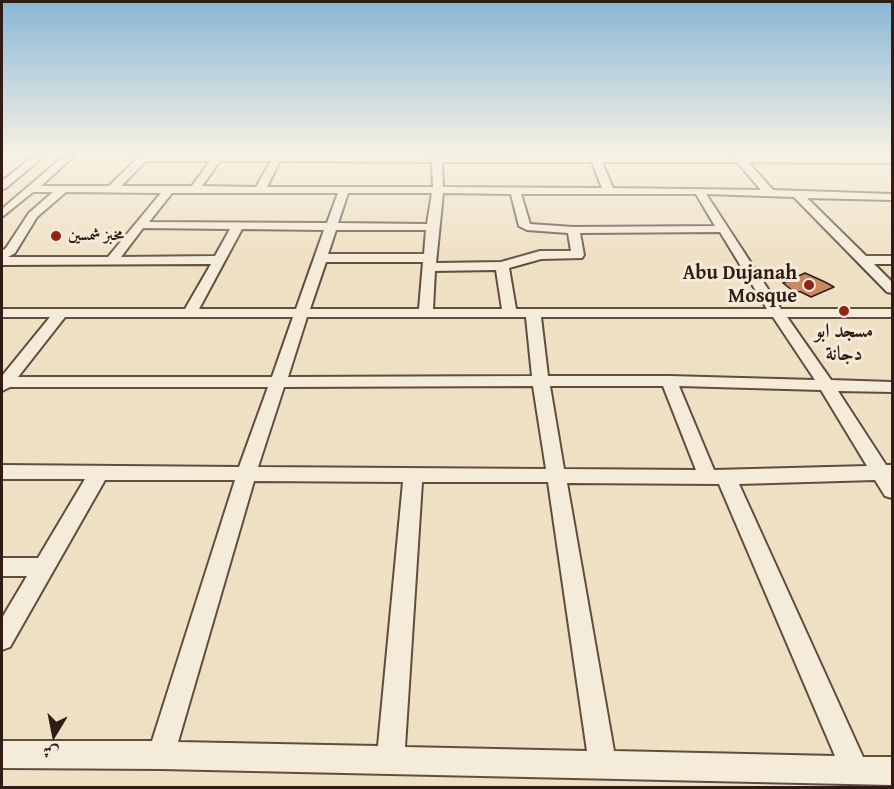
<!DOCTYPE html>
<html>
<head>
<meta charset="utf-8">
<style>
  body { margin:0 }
  #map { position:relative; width:894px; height:789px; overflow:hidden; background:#eee0c3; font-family:"Gentium Book Plus",Amiri,serif }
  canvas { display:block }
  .frame { position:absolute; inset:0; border:3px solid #301c14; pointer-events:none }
  .north { position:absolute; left:24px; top:705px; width:60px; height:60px; -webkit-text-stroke:4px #f4ebd8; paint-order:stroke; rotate:190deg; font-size:16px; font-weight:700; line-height:24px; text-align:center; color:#301c14 }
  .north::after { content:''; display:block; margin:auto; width:21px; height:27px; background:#301c14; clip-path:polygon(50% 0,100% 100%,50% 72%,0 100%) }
</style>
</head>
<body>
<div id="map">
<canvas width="894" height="789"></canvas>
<div class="frame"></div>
<div class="north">ش</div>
</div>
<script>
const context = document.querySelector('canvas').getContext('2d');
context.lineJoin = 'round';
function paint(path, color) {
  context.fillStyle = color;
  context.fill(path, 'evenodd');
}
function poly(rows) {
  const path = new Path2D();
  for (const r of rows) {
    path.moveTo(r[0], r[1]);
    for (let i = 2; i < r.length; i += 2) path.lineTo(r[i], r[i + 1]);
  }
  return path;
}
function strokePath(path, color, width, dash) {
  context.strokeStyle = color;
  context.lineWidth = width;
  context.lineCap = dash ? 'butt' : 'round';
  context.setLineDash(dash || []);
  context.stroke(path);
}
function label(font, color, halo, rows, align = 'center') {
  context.font = font + ' "Gentium Book Plus",Amiri,serif';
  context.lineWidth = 6;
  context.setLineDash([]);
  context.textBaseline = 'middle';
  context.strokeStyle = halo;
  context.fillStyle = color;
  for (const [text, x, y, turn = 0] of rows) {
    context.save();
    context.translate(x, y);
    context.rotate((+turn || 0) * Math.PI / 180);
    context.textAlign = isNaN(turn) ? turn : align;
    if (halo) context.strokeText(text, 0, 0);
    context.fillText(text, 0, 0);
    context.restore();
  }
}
const building = poly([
  [805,273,825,282,834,287,811,297,801,292,793,291,783,283,805,273]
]);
paint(building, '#cb8663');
strokePath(building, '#301c14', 1.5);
const minor = poly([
  [35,155,45,155,6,188,2,189,2,181,35,155],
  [65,155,75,155,41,186,109,186,141,155,732,157,732,155,741,155,743,157,892,157,892,163,748,162,773,190,892,194,892,200,807,198,866,256,892,256,892,264,874,264,892,282,892,293,887,292,794,197,706,194,781,309,892,309,892,317,787,317,831,380,892,382,892,392,838,391,886,465,892,465,892,498,885,496,875,480,739,484,863,757,892,757,892,785,161,769,2,768,2,741,152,741,235,480,105,480,10,647,2,650,2,618,27,576,2,576,2,558,38,558,85,479,2,479,2,465,239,467,268,387,10,387,2,391,2,376,50,317,2,317,2,309,185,309,211,264,2,265,2,251,6,248,29,213,53,192,33,192,2,217,2,209,65,155],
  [146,161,210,161,192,186,121,186,146,161],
  [220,161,271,161,256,187,202,186,220,161],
  [280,161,432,162,433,187,267,187,280,161],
  [442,162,592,162,602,188,443,187,442,162],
  [602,162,737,162,761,190,613,188,602,162],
  [66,192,161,193,108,257,8,257,15,253,37,217,66,192],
  [172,193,338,193,327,223,149,222,172,193],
  [348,193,432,193,427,224,338,223,348,193],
  [443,193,511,194,519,226,527,230,568,233,571,251,540,251,501,262,436,263,443,193],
  [521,194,696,194,715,226,573,227,530,224,521,194],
  [143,228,230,229,215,256,121,257,143,228],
  [242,229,324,230,296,309,199,309,242,229],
  [336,230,426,230,424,254,328,254,336,230],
  [720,232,767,309,516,309,509,268,541,259,582,258,584,255,580,233,720,232],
  [326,262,423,262,419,309,310,309,326,262],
  [496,270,502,309,433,309,435,271,496,270],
  [65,317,293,317,272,377,18,377,65,317],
  [307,317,526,317,532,376,288,377,307,317],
  [541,317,773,317,815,380,669,376,548,376,541,317],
  [533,386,546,469,258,467,284,387,533,386],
  [550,386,663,386,696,470,564,469,550,386],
  [679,386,821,390,867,466,714,470,679,386],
  [254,481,403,482,378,746,178,742,254,481],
  [422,482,548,482,587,751,405,747,422,482],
  [567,483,719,484,835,756,614,751,567,483]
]);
strokePath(minor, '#604d40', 4);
paint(minor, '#f4ebd8');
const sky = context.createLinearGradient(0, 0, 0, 265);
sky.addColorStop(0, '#89b7d6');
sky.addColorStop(0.58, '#f7f1e4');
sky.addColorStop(1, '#f7f1e400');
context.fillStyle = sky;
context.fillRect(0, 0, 894, 265);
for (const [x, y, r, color] of [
  [56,236,6,"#8f2418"],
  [809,285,6,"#8f2418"],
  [844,311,6,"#8f2418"]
]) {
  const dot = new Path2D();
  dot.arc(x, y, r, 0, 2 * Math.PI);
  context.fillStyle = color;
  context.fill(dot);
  strokePath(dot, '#f4ebd8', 2);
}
label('bold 16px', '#301c14', '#f4ebd8', [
  ["مخبز شمسين",68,236]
], 'left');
label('bold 20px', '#301c14', '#f4ebd8', [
  ["Abu Dujanah",797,274],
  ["Mosque",797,297],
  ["مسجد ابو",844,332,"center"],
  ["دجانة",844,355,"center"]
], 'right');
</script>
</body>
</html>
